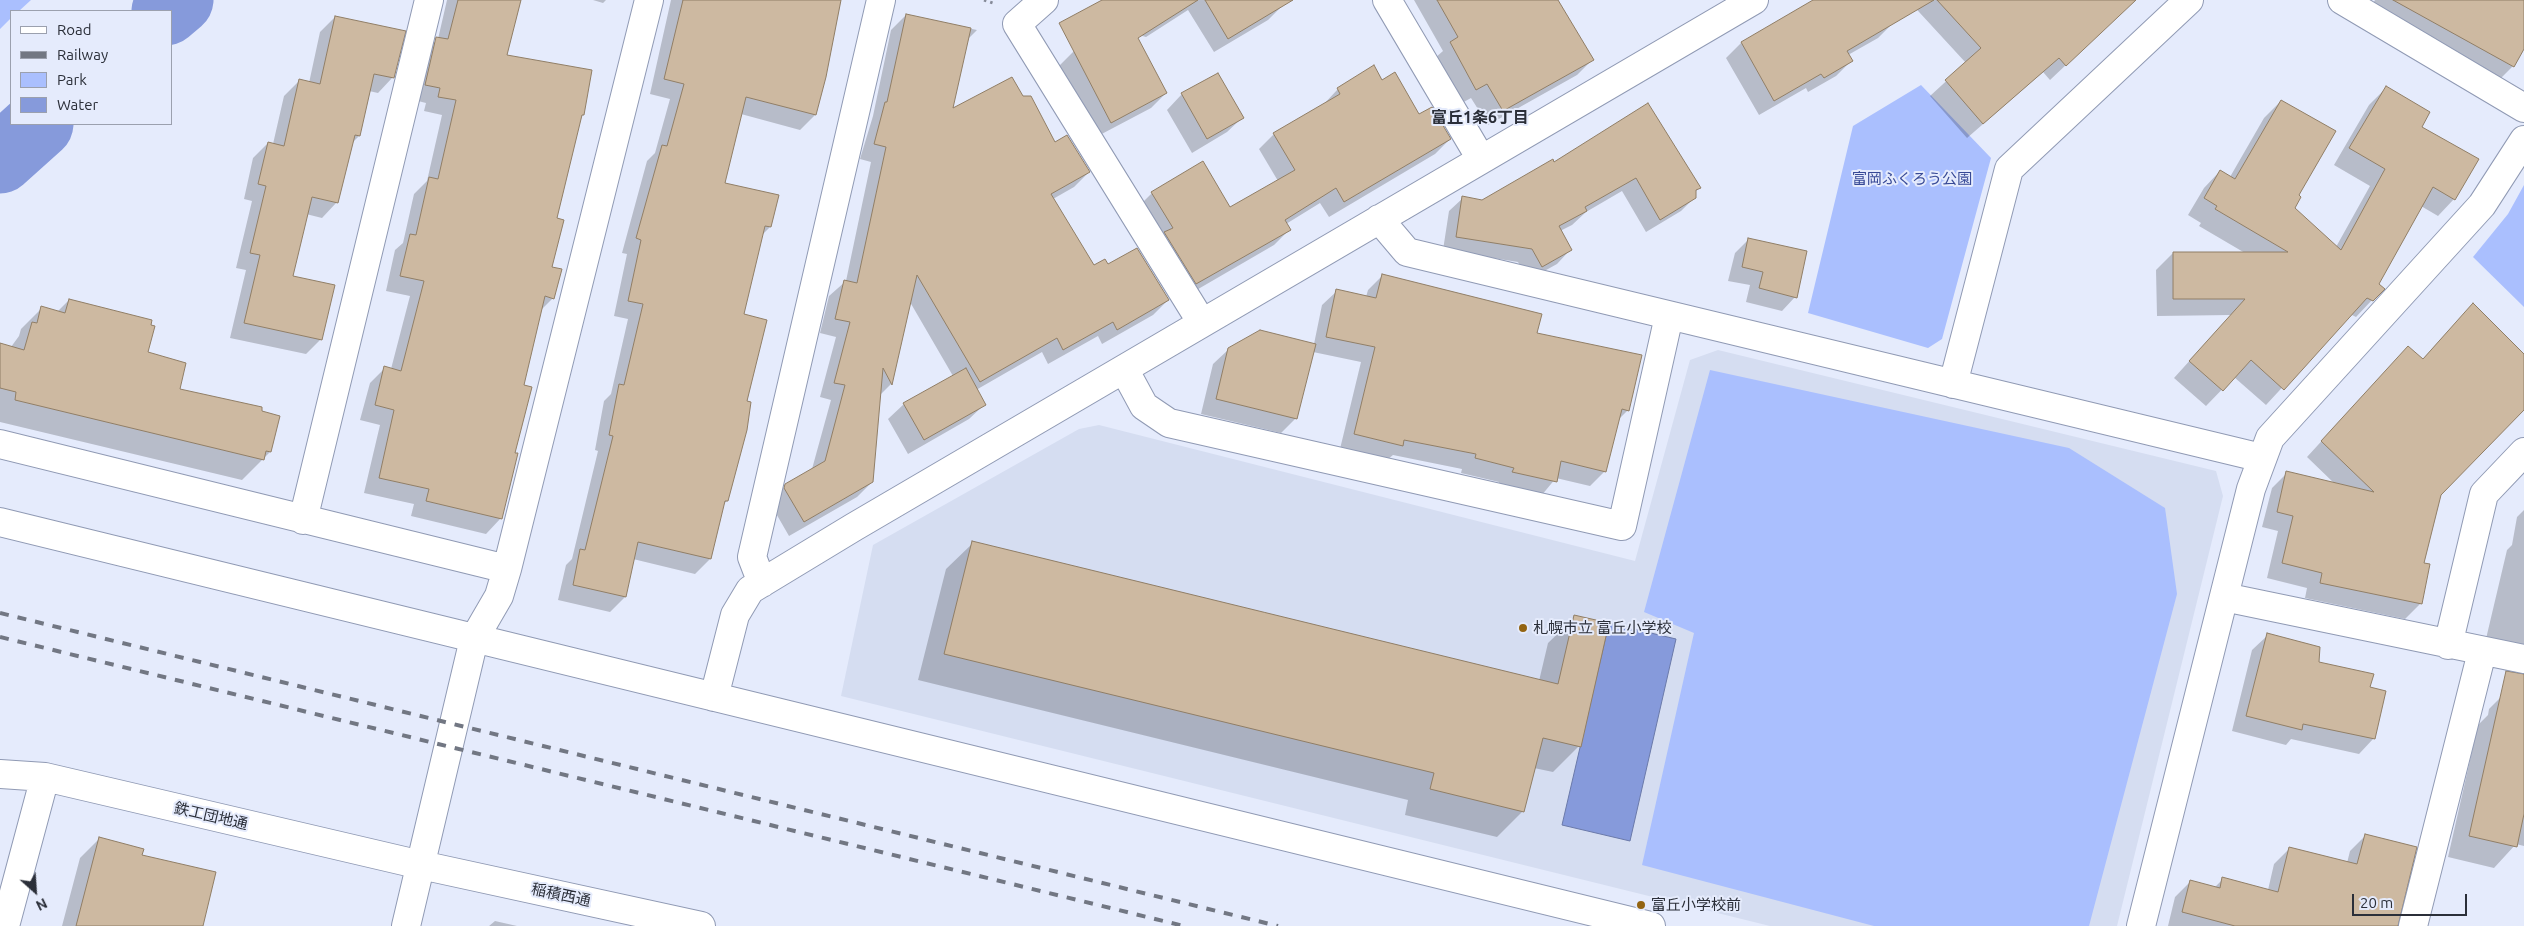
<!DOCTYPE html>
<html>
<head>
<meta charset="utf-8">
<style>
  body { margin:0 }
  #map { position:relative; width:2524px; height:926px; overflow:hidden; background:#e5ebfc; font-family:Ubuntu,sans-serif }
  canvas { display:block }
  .legend { position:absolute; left:10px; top:10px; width:162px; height:115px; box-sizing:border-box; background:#e5ebfc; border:1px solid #9ba0ae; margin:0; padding:6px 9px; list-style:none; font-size:15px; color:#2b2f39 }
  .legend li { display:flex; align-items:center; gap:10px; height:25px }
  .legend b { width:25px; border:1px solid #9ba0ae }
  .north { position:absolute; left:10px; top:866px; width:50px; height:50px; -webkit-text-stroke:4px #e5ebfc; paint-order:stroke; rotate:154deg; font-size:14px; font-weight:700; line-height:20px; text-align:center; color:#2b2f39 }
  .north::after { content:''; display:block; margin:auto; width:18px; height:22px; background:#2b2f39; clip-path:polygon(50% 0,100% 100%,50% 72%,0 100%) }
  .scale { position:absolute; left:2352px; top:894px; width:115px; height:22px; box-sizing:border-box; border:2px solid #2b2f39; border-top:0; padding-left:6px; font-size:15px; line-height:18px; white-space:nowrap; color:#2b2f39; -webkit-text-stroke:4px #e5ebfc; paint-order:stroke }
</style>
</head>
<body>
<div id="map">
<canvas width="2524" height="926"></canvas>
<ul class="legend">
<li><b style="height:6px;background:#fff"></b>Road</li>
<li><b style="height:6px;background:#727783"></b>Railway</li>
<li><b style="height:14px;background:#aabffe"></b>Park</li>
<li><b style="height:14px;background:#869adb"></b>Water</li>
</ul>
<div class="north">N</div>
<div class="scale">20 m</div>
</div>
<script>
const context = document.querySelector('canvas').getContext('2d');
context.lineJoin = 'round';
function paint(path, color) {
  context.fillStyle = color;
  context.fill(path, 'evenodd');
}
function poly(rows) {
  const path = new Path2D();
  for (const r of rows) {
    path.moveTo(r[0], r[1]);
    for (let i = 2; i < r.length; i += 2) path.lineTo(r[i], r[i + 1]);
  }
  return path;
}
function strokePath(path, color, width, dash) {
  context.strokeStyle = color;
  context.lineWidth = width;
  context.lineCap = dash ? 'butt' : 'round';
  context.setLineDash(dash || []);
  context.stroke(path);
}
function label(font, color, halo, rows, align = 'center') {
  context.font = font + ' Ubuntu,"Noto Sans JP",sans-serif';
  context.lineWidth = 4;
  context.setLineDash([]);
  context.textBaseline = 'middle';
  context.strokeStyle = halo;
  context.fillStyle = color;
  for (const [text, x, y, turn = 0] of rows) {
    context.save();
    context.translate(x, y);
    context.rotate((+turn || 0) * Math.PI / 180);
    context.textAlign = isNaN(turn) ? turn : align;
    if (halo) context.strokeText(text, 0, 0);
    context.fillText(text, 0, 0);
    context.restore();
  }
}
paint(poly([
  [1718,350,2216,471,2223,496,2117,926,1770,926,841,696,873,545,1079,429,1099,425,1635,561,1690,360]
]), '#d5ddf1');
paint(poly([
  [0,0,31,0,19,11,11,11,11,18,0,29],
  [1921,85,1991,158,1942,339,1928,348,1808,313,1853,126],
  [2524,185,2524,307,2473,257,2508,214],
  [1710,370,2069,448,2165,508,2177,594,2089,926,1874,926,1642,865,1694,633,1644,612]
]), '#aabffe');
const water = poly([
  [1609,623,1676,639,1630,841,1562,825,1609,623]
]);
paint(water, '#869adb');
strokePath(water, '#6b7aaa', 1);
paint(poly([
  [447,0,520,0,506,56,583,114,581,117,556,219,551,268,553,298,541,310,522,386,501,518,486,534,411,516,414,504,364,493,380,425,360,420,370,383,385,368,391,369,410,296,386,291,395,250,403,243,414,194,427,181,442,115,424,111,426,103,410,99,421,54,438,39],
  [593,0,606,0,603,3],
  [671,0,823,0,825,77,815,115,800,130,741,114,723,184,770,227,761,236,743,315,746,402,727,501,723,504,710,559,695,574,633,559,625,597,610,612,558,600,566,565,572,559,598,451,595,450,604,401,611,394,628,319,614,316,627,254,622,253,647,161,655,153,670,99,650,94],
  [1104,0,1278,0,1282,6,1268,20,1214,52,1188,10,1146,37,1081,19],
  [1414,0,1556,0,1592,60,1577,75,1488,125,1471,98,1460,104,1435,58,1443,51],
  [1815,0,1880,0,1893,23,1878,38,1848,55,1851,61,1836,76,1808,92,1806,88,1759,115,1726,58,1741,43],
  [1908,0,2128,0,2105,28,2050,80,2043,72,1967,138,1930,96,1966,63],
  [2375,0,2524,0,2524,46,2513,66,2498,81,2369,10],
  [906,15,977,30,963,44,952,110,1054,144,1089,172,1074,187,1053,199,1093,267,1108,266,1168,300,1153,315,1102,344,1098,336,1048,364,1042,352,976,390,985,404,969,419,908,454,888,419,904,404,953,376,910,302,891,384,879,396,872,482,857,497,789,536,770,503,786,485,812,469,831,400,820,397,836,337,820,333,829,296,846,281,871,162,860,159,873,116,891,30],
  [335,17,393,77,378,93,369,91,359,136,352,143,337,202,322,218,306,214,292,277,321,339,306,354,230,338,246,270,236,268,252,201,244,199,253,158,268,143,273,144,284,96,299,81,309,83,320,32],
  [1074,51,1166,93,1151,108,1096,137,1059,66],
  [1382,82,1418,116,1450,139,1435,154,1329,217,1320,203,1286,224,1289,230,1274,245,1181,299,1137,208,1152,193,1229,209,1278,181,1259,149,1274,134,1323,105,1338,89],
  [2386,88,2420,127,2454,199,2438,216,2421,206,2378,284,2372,300,2356,317,2350,314,2266,405,2234,377,2206,406,2174,378,2231,315,2157,316,2156,270,2173,253,2245,253,2199,226,2201,223,2188,215,2204,188,2220,171,2230,177,2264,118,2281,101,2297,196,2293,209,2336,247,2370,186,2334,165,2369,105],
  [1182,94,1243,117,1227,132,1192,153,1167,110],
  [1554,164,1699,188,1695,192,1695,197,1681,211,1646,232,1622,191,1586,212,1572,225,1560,231,1570,250,1557,264,1528,280,1518,262,1443,250,1449,211,1463,198,1483,201],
  [1749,239,1795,297,1782,311,1746,302,1750,285,1728,281,1735,253],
  [1383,275,1536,334,1628,410,1618,420,1605,471,1590,486,1556,478,1541,496,1498,487,1499,482,1461,473,1462,469,1393,455,1387,460,1340,449,1361,362,1313,352,1296,418,1281,433,1201,414,1213,364,1229,349,1314,344,1322,305,1337,291,1366,297,1368,290],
  [69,300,146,353,178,390,270,452,242,480,0,422,0,350,11,347,19,336,21,329,42,308,57,312],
  [2458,320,2524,355,2524,407,2440,495,2422,564,2420,604,2405,619,2305,598,2307,588,2267,578,2278,531,2262,527,2272,488,2287,473,2335,484,2307,457,2393,363,2422,360],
  [2524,510,2524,646,2485,643,2507,550,2512,545,2517,517],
  [973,543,1539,681,1548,643,1575,617,1579,746,1553,772,1534,768,1523,811,1497,837,1405,815,1408,800,918,680,946,569],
  [2268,635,2369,688,2374,738,2359,754,2291,739,2286,745,2232,731,2252,650],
  [2511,687,2524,690,2524,846,2516,844,2494,868,2448,857,2478,725,2488,715,2489,709],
  [2365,836,2397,926,2168,926,2175,897,2190,882,2214,888,2223,879,2268,890,2274,864,2289,849,2347,863,2350,851],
  [99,839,141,855,202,926,62,926,80,858],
  [495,921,517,926,489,926]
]), '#0003');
strokePath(poly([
  [166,11,179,0],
  [0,159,39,124]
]), '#869adb', 69);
const building = poly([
  [458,0,521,0,507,55,592,70,584,115,582,115,557,218,564,220,552,267,562,269,554,299,545,296,524,385,532,387,515,453,518,453,502,519,426,501,429,489,379,478,394,410,375,405,384,366,401,371,424,281,400,276,410,234,416,235,429,177,438,179,456,100,438,97,440,88,425,85,436,37,448,39,458,0],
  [683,0,841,0,826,77,816,115,746,97,725,183,779,195,771,227,765,226,744,314,767,320,747,401,751,402,747,430,728,501,725,501,711,559,638,542,626,597,573,585,580,549,585,550,613,436,609,435,619,384,624,385,643,304,628,301,641,240,636,238,662,145,667,146,684,84,664,79,683,0],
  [1102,0,1198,0,1138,38,1167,93,1111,123,1059,23,1102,0],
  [1205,0,1293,0,1228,39,1205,0],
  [1437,0,1558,0,1594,60,1503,111,1487,84,1476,90,1450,42,1458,37,1437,0],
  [1813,0,1934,0,1847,51,1853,61,1824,78,1821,74,1774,101,1741,42,1813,0],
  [1937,0,2136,0,2066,66,2059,58,1983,124,1945,80,1981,48,1937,0],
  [2393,0,2524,0,2524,49,2514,67,2393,0],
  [906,14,971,28,953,108,1012,77,1023,96,1031,96,1055,142,1067,135,1090,172,1051,194,1094,265,1105,259,1108,264,1137,248,1169,300,1117,330,1113,322,1063,350,1057,338,980,382,917,275,892,385,883,368,873,482,804,522,784,488,785,484,825,461,845,385,834,383,850,322,835,319,844,280,857,283,886,147,874,144,885,102,887,102,906,14],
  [335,16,406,31,394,78,374,74,360,136,355,135,338,203,312,197,293,276,335,285,322,340,244,323,260,255,250,253,266,186,258,184,268,142,284,146,299,79,320,84,335,16],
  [1374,65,1382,80,1395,72,1419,114,1432,107,1451,139,1344,202,1336,188,1285,220,1291,230,1196,284,1164,232,1173,228,1151,192,1203,161,1230,207,1295,170,1273,133,1340,94,1337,88,1374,65],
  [1218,73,1244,118,1207,139,1181,93,1218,73],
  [2386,86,2430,112,2422,127,2479,159,2455,200,2433,187,2379,284,2385,289,2373,301,2367,298,2284,390,2251,360,2223,391,2189,361,2245,299,2173,299,2173,252,2288,252,2215,209,2217,206,2204,198,2220,170,2235,179,2281,100,2336,131,2299,195,2301,197,2295,208,2341,250,2385,169,2349,148,2386,86],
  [1648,103,1701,188,1696,190,1696,198,1660,220,1636,178,1585,207,1587,211,1559,226,1572,250,1542,267,1532,249,1456,237,1462,196,1482,200,1553,159,1554,162,1648,103],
  [1748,238,1807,251,1797,298,1759,288,1763,272,1742,267,1748,238],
  [1382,274,1542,314,1537,333,1642,355,1629,411,1622,409,1606,472,1561,461,1557,482,1512,472,1514,468,1475,458,1476,454,1404,440,1403,446,1354,434,1375,347,1326,337,1336,289,1376,298,1382,274],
  [69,299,152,320,151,325,155,326,148,352,186,363,180,389,262,407,262,411,280,416,271,452,266,451,264,460,15,400,16,392,0,388,0,343,24,350,32,322,37,323,41,306,65,313,69,299],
  [2473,303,2524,354,2524,410,2441,495,2424,563,2430,564,2422,604,2320,583,2322,573,2282,563,2293,516,2277,512,2286,471,2374,492,2321,441,2408,346,2423,359,2473,303],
  [1260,330,1316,344,1297,419,1216,399,1228,348,1260,330],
  [966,368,986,405,924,440,903,403,966,368],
  [972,541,1558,684,1574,615,1609,623,1581,747,1543,738,1524,812,1430,789,1434,773,944,654,972,541],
  [2267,633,2320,647,2319,662,2374,674,2370,687,2386,691,2375,739,2303,724,2302,730,2246,716,2267,633],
  [2506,671,2524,674,2524,814,2517,847,2469,836,2506,671],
  [2365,834,2417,847,2398,926,2235,926,2182,912,2190,880,2220,888,2222,877,2278,892,2289,847,2357,864,2365,834],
  [99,837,144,849,142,855,216,872,203,926,76,926,99,837]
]);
paint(building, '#cdb9a1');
strokePath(building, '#907e66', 1);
const minor = poly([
  [1044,0,1017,24,1202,323],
  [1387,0,1481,159],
  [2342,0,2524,108],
  [1379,219,1407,252,2262,458],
  [1124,369,1144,406,1169,423,1622,526,1669,316],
  [1953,384,2009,169,2189,0],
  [0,444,507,569],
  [303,520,429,0],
  [0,522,1651,926],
  [762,583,752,557,881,0],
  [2224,597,2524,659],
  [2448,645,2484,494,2524,452],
  [714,697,735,615,750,590,854,527,1754,0],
  [0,774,45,777,421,865,701,926],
  [5,926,45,777],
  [406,926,474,639,499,596,507,569,649,0],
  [2141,926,2251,489,2270,438,2482,205,2524,140],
  [2413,926,2482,652]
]);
strokePath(minor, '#909ab4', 30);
strokePath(poly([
  [984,0,993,3]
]), '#868b99', 3, [2.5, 4]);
strokePath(minor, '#fff', 28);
strokePath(poly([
  [0,613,1278,926],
  [0,637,1184,926]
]), '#727783', 4, [9, 9]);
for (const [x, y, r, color] of [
  [1523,628,5,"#936412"],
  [1641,905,5,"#936412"]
]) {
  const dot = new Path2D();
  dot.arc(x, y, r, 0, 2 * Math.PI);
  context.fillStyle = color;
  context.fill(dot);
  strokePath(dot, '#e5ebfc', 2);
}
label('15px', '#374996', '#e5ebfc', [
  ["富岡ふくろう公園",1912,179]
]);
label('15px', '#2b2f39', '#e5ebfc', [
  ["札幌市立 富丘小学校",1533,628],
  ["富丘小学校前",1651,905]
], 'left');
label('15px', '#2b2f39', '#e5ebfc', [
  ["鉄工団地通",211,816,13],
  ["稲積西通",561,895,12]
]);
label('bold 16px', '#2b2f39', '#e5ebfc', [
  ["富丘1条6丁目",1480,118]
]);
</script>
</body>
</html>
